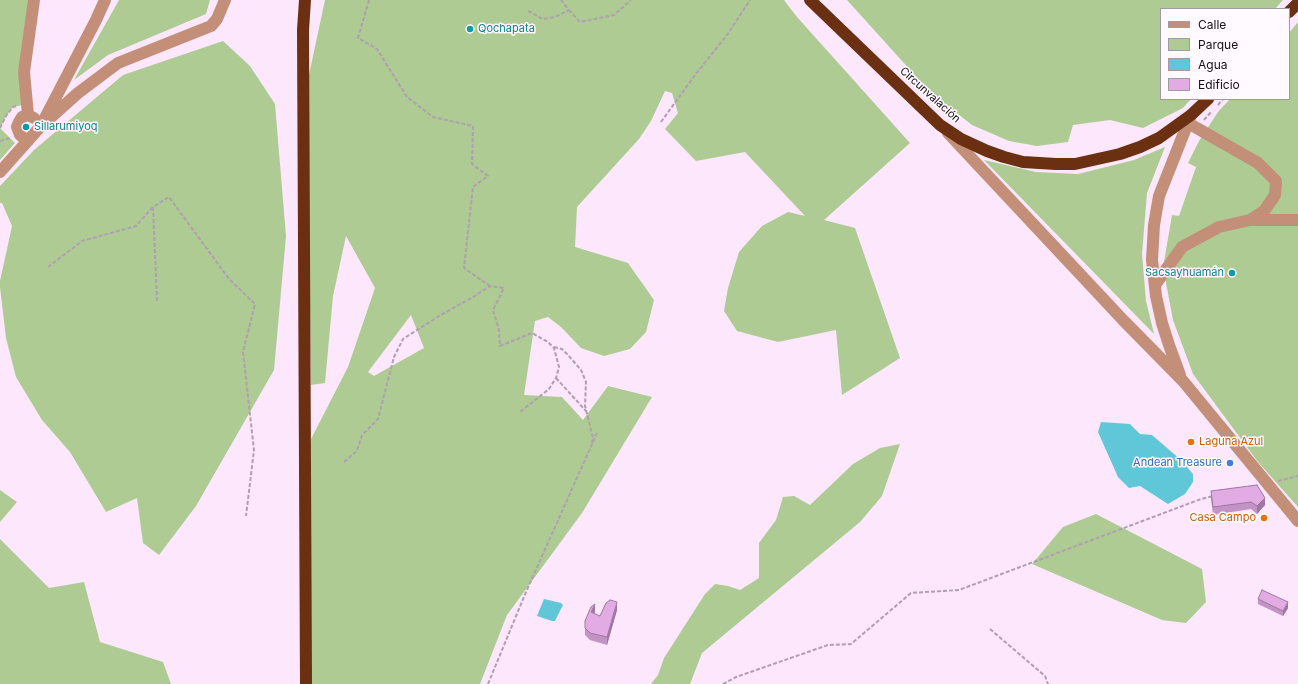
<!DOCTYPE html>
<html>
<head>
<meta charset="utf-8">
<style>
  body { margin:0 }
  #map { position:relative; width:1298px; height:684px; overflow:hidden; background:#fce7fc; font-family:Inter,sans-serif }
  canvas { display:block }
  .legend { position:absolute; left:1160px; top:8px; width:130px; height:92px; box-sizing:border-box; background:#fffaff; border:1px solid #a29ca2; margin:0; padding:5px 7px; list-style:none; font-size:12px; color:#160f16 }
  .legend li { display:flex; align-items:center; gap:8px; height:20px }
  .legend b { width:20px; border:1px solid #a29ca2 }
</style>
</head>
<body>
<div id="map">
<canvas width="1298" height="684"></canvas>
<ul class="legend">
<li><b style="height:5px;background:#c38f79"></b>Calle</li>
<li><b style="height:11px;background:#adcb93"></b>Parque</li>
<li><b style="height:11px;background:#60c7d8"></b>Agua</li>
<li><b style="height:11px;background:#e2abe4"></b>Edificio</li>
</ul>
</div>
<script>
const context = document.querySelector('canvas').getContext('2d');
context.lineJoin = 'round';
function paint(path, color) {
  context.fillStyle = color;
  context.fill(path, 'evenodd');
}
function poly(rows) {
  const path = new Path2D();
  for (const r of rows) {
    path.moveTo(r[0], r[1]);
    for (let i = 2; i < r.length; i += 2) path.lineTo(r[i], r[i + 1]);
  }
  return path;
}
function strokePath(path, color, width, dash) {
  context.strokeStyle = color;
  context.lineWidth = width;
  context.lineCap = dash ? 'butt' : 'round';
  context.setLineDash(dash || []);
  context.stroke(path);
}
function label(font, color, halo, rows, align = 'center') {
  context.font = font + ' Inter,sans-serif';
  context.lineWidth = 3;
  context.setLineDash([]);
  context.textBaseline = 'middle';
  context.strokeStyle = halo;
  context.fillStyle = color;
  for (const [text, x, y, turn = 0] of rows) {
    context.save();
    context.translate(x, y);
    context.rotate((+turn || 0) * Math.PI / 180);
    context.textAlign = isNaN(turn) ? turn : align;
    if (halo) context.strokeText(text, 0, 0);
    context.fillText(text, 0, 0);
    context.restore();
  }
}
paint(poly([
  [0,0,34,0,27,104,13,107,6,116,0,128],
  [119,0,210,0,206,14,108,55,74,80],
  [325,0,784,0,797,17,910,143,824,220,855,228,900,358,842,395,836,330,778,342,737,331,724,311,728,288,739,252,762,226,788,212,805,216,745,152,696,161,665,129,678,113,672,93,665,91,651,121,639,139,577,207,575,247,628,263,654,300,646,332,630,349,604,356,581,348,561,327,548,317,535,321,524,395,562,397,583,420,608,386,652,397,582,513,507,615,480,684,309,684,311,439,348,367,375,288,346,236,333,296,325,383,311,385,307,84],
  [411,315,424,348,374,376,368,372],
  [847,0,1283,0,1275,9,1161,9,1161,99,1191,99,1183,108,1143,128,1110,120,1073,125,1068,142,1037,146,1009,141,972,125,931,93],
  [1298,22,1298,507,1258,462,1193,374,1173,320,1166,283,1164,262,1172,215,1179,216,1196,167,1188,163,1199,141,1218,112,1230,99,1289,99,1289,33],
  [223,41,250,66,275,104,286,236,274,370,196,506,159,555,143,543,137,498,106,512,70,452,42,420,16,377,6,338,0,287,0,281,12,226,2,203,0,203,0,186,34,150,123,75],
  [0,128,15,143,0,160],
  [1165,147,1147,193,1142,254,1146,301,1154,334,984,160,1036,172,1078,174,1134,160],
  [900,444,882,496,860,522,702,653,690,684,651,684,658,675,664,658,705,594,715,584,728,586,740,590,759,578,759,543,776,520,783,497,794,496,810,505,853,464,880,448],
  [0,490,17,502,0,522],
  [1096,514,1202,569,1206,602,1186,623,1162,620,1032,564,1063,527],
  [0,539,49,588,84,582,100,642,163,662,171,684,0,684]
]), '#adcb93');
paint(poly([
  [1101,422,1130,424,1140,434,1152,435,1181,460,1193,474,1193,482,1185,494,1168,504,1140,486,1129,488,1118,477,1098,432],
  [544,599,561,603,563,605,555,621,552,621,537,616]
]), '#60c7d8');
strokePath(poly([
  [369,0,358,38,377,49,407,97,433,117,473,126,472,164,488,176,473,187,464,268,490,286],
  [569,10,580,22,614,15,631,0],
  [528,11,543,19,555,17,569,10,561,0],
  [1218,105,1223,99],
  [1204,120,1212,111],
  [661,122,695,75,727,35,750,0],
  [0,128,6,116,13,107,16,106],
  [0,141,10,138],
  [48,267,82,241,136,226,153,207],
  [157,301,153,207,169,197,229,279,255,304,243,352,254,450,246,516],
  [554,347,562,349,568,355,581,370,586,382,585,406,593,438,592,443],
  [556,378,586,411],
  [344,462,357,451,362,435,378,419,394,357,403,339,439,316,473,297,490,286,504,288,493,310,499,330,500,346,532,333,548,342,554,348,559,367,556,378,549,389,520,412],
  [1278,481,1298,476],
  [990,629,1045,676,1048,684],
  [488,684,526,592,597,433],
  [723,684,736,677,828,645,851,644,911,593,959,590,1201,499,1213,496]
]), '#b09fb0', 2, [4, 2]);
strokePath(poly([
  [28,115,24,72,34,0],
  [44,120,96,20,105,0],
  [1188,123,1258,163,1276,181,1275,195,1264,211,1250,220],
  [948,133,1123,320,1183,381,1298,521],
  [28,141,20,135,17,127,19,122,22,117,28,115,34,118],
  [0,172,40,127,78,93,118,63,211,26,217,19,225,0],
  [1155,285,1182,247,1219,227,1250,220,1298,220],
  [1180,375,1169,345,1162,323,1156,296,1152,260,1154,225,1159,196,1191,115]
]), '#c38f79', 12);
strokePath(poly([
  [305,0,303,30,306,684],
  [810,0,940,125,961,139,987,151,1004,157,1023,162,1056,164,1075,164,1120,154,1140,147,1159,138,1191,115,1208,99],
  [1289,12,1298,3]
]), '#6b2f11', 12);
paint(poly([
  [1211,491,1265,505,1257,514,1251,509,1213,515,1211,499],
  [1258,599,1288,608,1283,616,1258,604],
  [617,610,607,645,590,640,585,635,585,621,595,612,594,614,600,616]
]), '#c293c4');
paint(poly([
  [1265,498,1265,505,1257,514,1257,506],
  [617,602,617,610,607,645,607,637],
  [1288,602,1288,608,1283,616,1283,611],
  [595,604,595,612,591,620,591,612]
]), '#9e78a0');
const building = poly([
  [1257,485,1265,498,1257,506,1251,502,1213,507,1211,491,1257,485],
  [1262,590,1288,602,1283,611,1258,599,1262,590],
  [610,600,617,602,607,637,590,633,585,628,585,621,591,607,595,604,591,612,600,616,606,603,610,600]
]);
paint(building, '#e2abe4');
strokePath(building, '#9e78a0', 1);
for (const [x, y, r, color] of [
  [470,29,4,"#0f9aa8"],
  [26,127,4,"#0f9aa8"],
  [1232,273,4,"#0f9aa8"],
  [1191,442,4,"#e8710a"],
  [1230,463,4,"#3f7fe0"],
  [1264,518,4,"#e8710a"]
]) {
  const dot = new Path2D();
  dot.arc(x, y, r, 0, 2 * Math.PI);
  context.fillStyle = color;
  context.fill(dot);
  strokePath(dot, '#fffaff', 1.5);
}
label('11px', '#0d838f', '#fffaff', [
  ["Qochapata",478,29],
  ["Sillarumiyoq",34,127],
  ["Sacsayhuamán",1224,273,"right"]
], 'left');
label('11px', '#160f16', '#fffaff', [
  ["Circunvalación",930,95,42]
]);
label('11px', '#c56008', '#fffaff', [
  ["Laguna Azul",1199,442],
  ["Casa Campo",1256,518,"right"]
], 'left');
label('11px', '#366cbe', '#fffaff', [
  ["Andean Treasure",1222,463]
], 'right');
</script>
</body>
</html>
